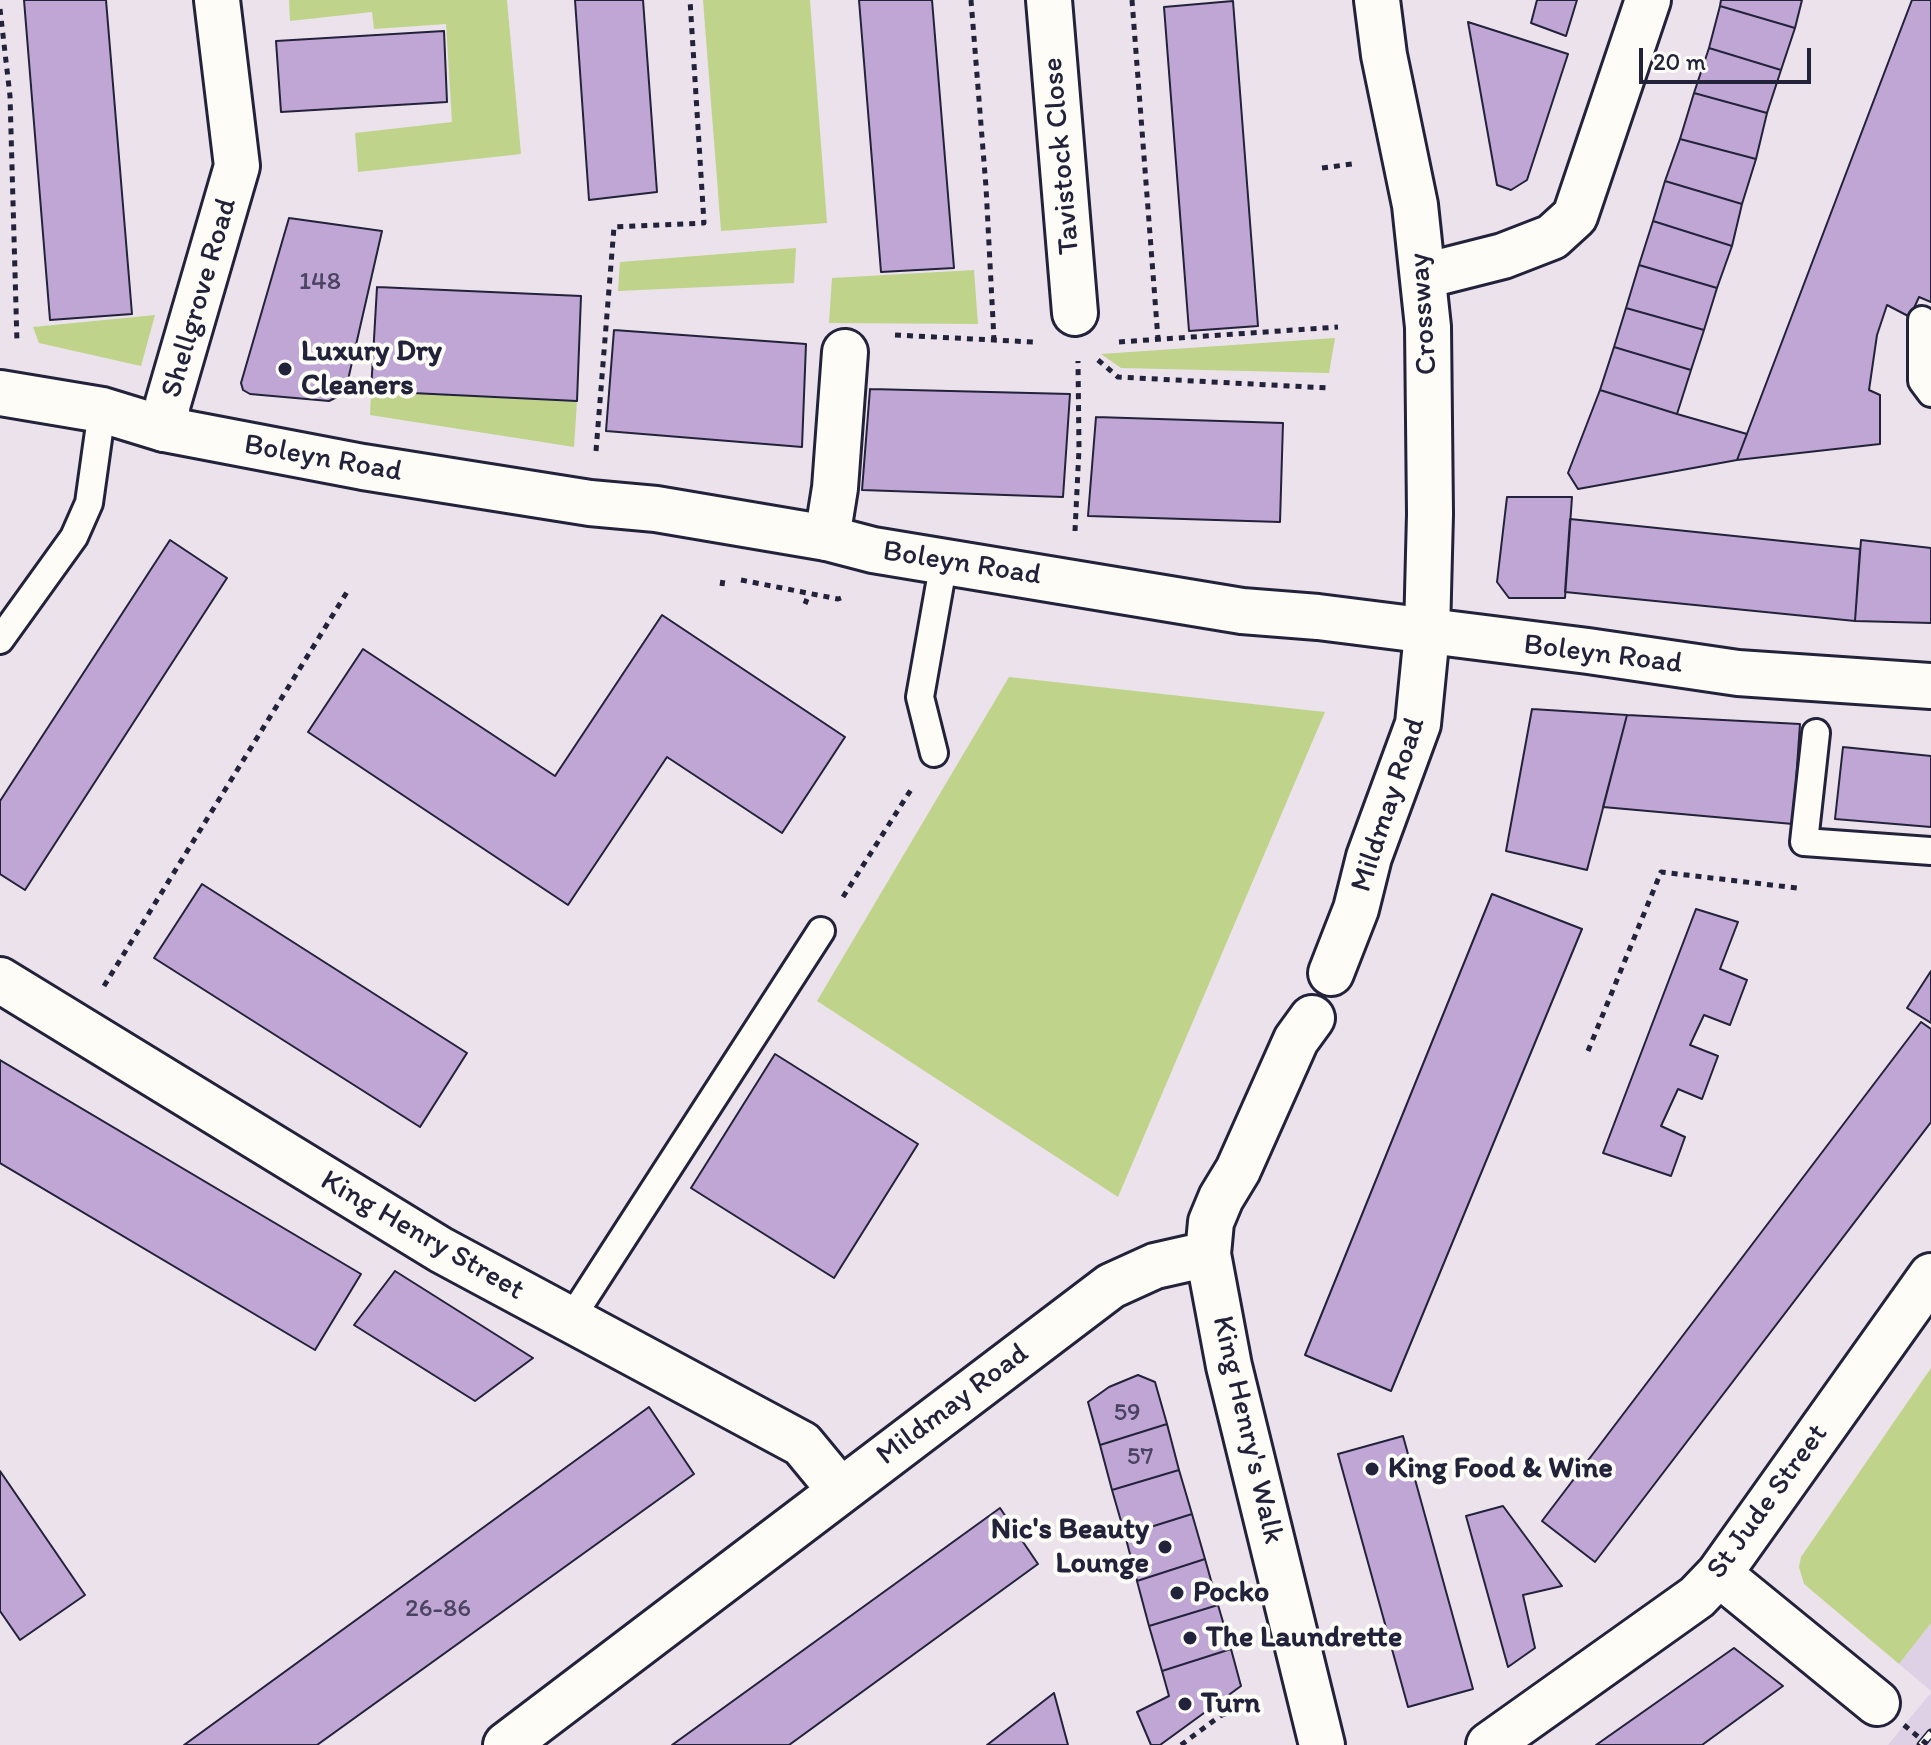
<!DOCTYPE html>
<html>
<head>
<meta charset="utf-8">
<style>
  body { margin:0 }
  #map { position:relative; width:1931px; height:1745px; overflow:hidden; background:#ebe2ec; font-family:Itim,sans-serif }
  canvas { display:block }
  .scale { position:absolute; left:1639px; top:48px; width:172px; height:36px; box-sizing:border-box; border:4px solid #22223b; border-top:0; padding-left:10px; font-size:24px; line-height:28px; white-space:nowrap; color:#22223b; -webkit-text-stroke:6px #fdfcf7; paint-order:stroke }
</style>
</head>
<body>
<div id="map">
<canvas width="1931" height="1745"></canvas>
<div class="scale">20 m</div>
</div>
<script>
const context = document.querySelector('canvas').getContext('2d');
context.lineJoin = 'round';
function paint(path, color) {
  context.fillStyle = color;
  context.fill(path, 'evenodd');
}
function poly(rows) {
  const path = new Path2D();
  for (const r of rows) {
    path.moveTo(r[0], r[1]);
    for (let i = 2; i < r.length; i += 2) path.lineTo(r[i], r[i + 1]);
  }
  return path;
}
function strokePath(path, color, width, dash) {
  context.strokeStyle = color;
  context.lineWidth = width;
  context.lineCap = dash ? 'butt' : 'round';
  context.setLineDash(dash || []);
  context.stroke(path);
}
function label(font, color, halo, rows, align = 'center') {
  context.font = font + ' Itim,sans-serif';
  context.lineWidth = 8;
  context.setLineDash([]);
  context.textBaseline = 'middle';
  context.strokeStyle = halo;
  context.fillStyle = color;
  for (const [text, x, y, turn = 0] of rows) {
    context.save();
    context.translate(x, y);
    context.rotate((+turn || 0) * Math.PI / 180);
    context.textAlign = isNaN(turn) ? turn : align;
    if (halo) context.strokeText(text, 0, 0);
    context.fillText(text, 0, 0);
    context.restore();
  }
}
paint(poly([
  [1931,1623,1931,1691,1899,1664],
  [1931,1693,1931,1745,1888,1745,1904,1725]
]), '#ded0e5');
paint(poly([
  [289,0,507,0,521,154,358,172,355,133,452,122,446,24,374,29,372,12,290,21],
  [703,0,810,0,827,223,721,231],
  [796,248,794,283,618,291,620,262],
  [974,270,978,324,829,323,832,278],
  [155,315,141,366,39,343,33,327],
  [1335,338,1329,373,1121,368,1101,354],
  [371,391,577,401,574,447,370,415],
  [1009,677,1325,712,1118,1197,817,1001],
  [1931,1368,1931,1623,1899,1664,1804,1584,1799,1567,1801,1557]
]), '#bfd48a');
const building = poly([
  [24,0,106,0,132,314,50,320,24,0],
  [575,0,643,0,657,192,589,200,575,0],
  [859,0,932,0,954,268,881,272,859,0],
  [1537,0,1577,0,1566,36,1531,23,1537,0],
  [1721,0,1802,0,1795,28,1720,6,1721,0],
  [1912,0,1931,0,1931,302,1919,297,1910,317,1887,305,1877,335,1869,390,1880,395,1880,444,1737,460,1912,0],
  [1233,1,1258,326,1189,331,1164,7,1233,1],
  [1720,6,1795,28,1781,70,1709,48,1720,6],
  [1468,22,1568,54,1527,180,1511,190,1497,185,1468,22],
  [444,31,447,102,281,112,276,41,444,31],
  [1709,48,1781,70,1767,113,1694,93,1709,48],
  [1694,93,1767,113,1756,159,1680,139,1694,93],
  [1680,139,1756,159,1742,204,1665,181,1680,139],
  [1665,181,1742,204,1732,246,1653,221,1665,181],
  [289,218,382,231,345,393,329,401,250,394,243,390,241,383,289,218],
  [1653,221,1732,246,1717,288,1639,265,1653,221],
  [1639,265,1717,288,1704,330,1626,308,1639,265],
  [377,287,581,296,577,401,371,391,377,287],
  [1626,308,1704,330,1691,370,1614,347,1626,308],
  [614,330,806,344,802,447,606,431,614,330],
  [1614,347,1691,370,1677,414,1600,390,1614,347],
  [870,389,1070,394,1063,497,862,490,870,389],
  [1600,390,1677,414,1747,434,1737,460,1578,489,1568,473,1600,390],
  [1096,417,1283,423,1280,522,1088,516,1096,417],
  [1507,497,1572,497,1565,598,1509,598,1497,582,1507,497],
  [1570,519,1860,549,1855,621,1565,592,1570,519],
  [170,540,227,578,25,890,0,874,0,801,170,540],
  [1861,540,1931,548,1931,623,1855,621,1861,540],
  [662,615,845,737,782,833,667,757,568,905,308,732,363,649,555,776,662,615],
  [1532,709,1627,715,1587,870,1506,851,1532,709],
  [1627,715,1800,724,1793,824,1603,807,1627,715],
  [1843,747,1931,756,1931,827,1835,819,1843,747],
  [202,884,467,1053,420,1127,154,958,202,884],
  [1492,894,1582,929,1391,1391,1305,1355,1492,894],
  [1696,909,1738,922,1720,969,1747,980,1730,1025,1704,1015,1690,1045,1718,1056,1702,1099,1678,1089,1661,1126,1685,1137,1671,1176,1603,1153,1696,909],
  [1931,971,1931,1023,1907,1008,1931,971],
  [1921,1022,1931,1029,1931,1122,1595,1562,1542,1521,1921,1022],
  [775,1054,918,1144,834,1278,691,1188,775,1054],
  [0,1060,361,1274,315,1350,0,1163,0,1060],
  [395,1271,533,1358,475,1401,354,1325,395,1271],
  [1138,1375,1155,1382,1167,1424,1100,1445,1088,1402,1109,1387,1138,1375],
  [649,1407,694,1474,317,1745,184,1745,649,1407],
  [1167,1424,1179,1470,1112,1490,1100,1445,1167,1424],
  [1403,1436,1473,1689,1408,1707,1338,1454,1403,1436],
  [1179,1470,1192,1514,1125,1535,1112,1490,1179,1470],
  [0,1471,85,1595,20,1640,0,1611,0,1471],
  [1503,1506,1562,1586,1523,1595,1535,1648,1508,1667,1466,1516,1503,1506],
  [1000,1508,1038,1564,789,1745,672,1745,1000,1508],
  [1192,1514,1205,1559,1137,1581,1125,1535,1192,1514],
  [1205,1559,1218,1605,1149,1626,1137,1581,1205,1559],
  [1218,1605,1231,1649,1162,1671,1149,1626,1218,1605],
  [1734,1648,1783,1686,1702,1745,1596,1745,1734,1648],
  [1231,1649,1241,1686,1160,1745,1151,1745,1137,1712,1169,1696,1162,1671,1231,1649],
  [1054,1693,1068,1745,987,1745,1054,1693]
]);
paint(building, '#c0a6d4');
strokePath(building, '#22223b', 2);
const service = poly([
  [1922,320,1922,381,1931,393],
  [0,640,74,537,89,503,102,410],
  [1816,733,1804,842,1931,851],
  [934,753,920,697,944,561],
  [570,1320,821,931]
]);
const minor = poly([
  [1049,0,1075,313],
  [1424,276,1503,256,1552,237,1575,216,1648,0],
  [164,429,168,403,237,166,217,0],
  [827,538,835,488,845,352],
  [1331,973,1356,909,1369,857,1418,724,1427,633],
  [0,980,441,1250,802,1444,840,1490],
  [1312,1018,1296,1040,1238,1170,1221,1198,1211,1222,1208,1254,1229,1366,1322,1745],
  [1719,1574,1877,1703],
  [506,1745,1111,1286,1155,1266,1208,1254],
  [1489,1745,1697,1597,1719,1574,1931,1276]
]);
const tertiary = poly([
  [1377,0,1384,55,1415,205,1428,327,1430,514,1427,633],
  [0,393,102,410,164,429,363,467,590,503,656,509,827,538,873,550,1242,611,1318,617,1588,651,1738,673,1931,686]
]);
strokePath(service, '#22223b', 32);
strokePath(minor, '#22223b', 50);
strokePath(tertiary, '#22223b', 50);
strokePath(poly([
  [971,0,986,187,994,340],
  [1132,0,1158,339],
  [0,9,10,96,17,343],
  [1322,168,1352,164],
  [895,335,1033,342],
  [1119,342,1338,327],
  [1098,360,1118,377,1328,388],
  [596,451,614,227,704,223,690,0],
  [1075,531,1079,449,1078,361],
  [741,580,838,599,844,597],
  [722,586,723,579],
  [805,604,807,599],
  [843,897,912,788],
  [104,986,347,592],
  [1588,1051,1661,872,1797,888],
  [1181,1745,1220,1716,1243,1707]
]), '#22223b', 5, [6, 6]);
strokePath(service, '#fdfcf7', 26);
strokePath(minor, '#fdfcf7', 44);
strokePath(tertiary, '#fdfcf7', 44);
const rail = poly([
  [1921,1745,1931,1733]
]);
strokePath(rail, '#22223b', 9);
strokePath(rail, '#fdfcf7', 6, [18]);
strokePath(poly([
  [1904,1725,1928,1745]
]), '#22223b', 5, [6, 6]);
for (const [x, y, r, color] of [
  [285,369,8,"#22223b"],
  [1372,1469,8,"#22223b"],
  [1165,1547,8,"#22223b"],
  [1177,1593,8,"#22223b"],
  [1190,1638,8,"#22223b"],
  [1185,1704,8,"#22223b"]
]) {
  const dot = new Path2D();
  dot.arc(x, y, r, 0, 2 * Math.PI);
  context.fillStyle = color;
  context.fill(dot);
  strokePath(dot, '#fdfcf7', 3);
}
label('26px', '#4a4361', null, [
  ["148",320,282],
  ["59",1127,1413],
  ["57",1140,1457],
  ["26-86",438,1609]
]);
label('30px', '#22223b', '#fdfcf7', [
  ["Tavistock Close",1062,156,-95],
  ["Shellgrove Road",200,298,-74],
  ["Crossway",1424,314,-94],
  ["Boleyn Road",323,459,10],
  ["Boleyn Road",962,564,9],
  ["Boleyn Road",1603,655,7],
  ["Mildmay Road",1389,805,-72],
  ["King Henry Street",422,1236,30],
  ["Mildmay Road",953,1405,-37],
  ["King Henry's Walk",1247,1430,77],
  ["St Jude Street",1768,1502,-54]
]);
label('bold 30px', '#22223b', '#fdfcf7', [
  ["Luxury Dry",301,352],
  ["Cleaners",301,386],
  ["King Food & Wine",1388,1469],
  ["Nic's Beauty",1149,1530,"right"],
  ["Lounge",1149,1564,"right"],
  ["Pocko",1193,1593],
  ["The Laundrette",1206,1638],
  ["Turn",1201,1704]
], 'left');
</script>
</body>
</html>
